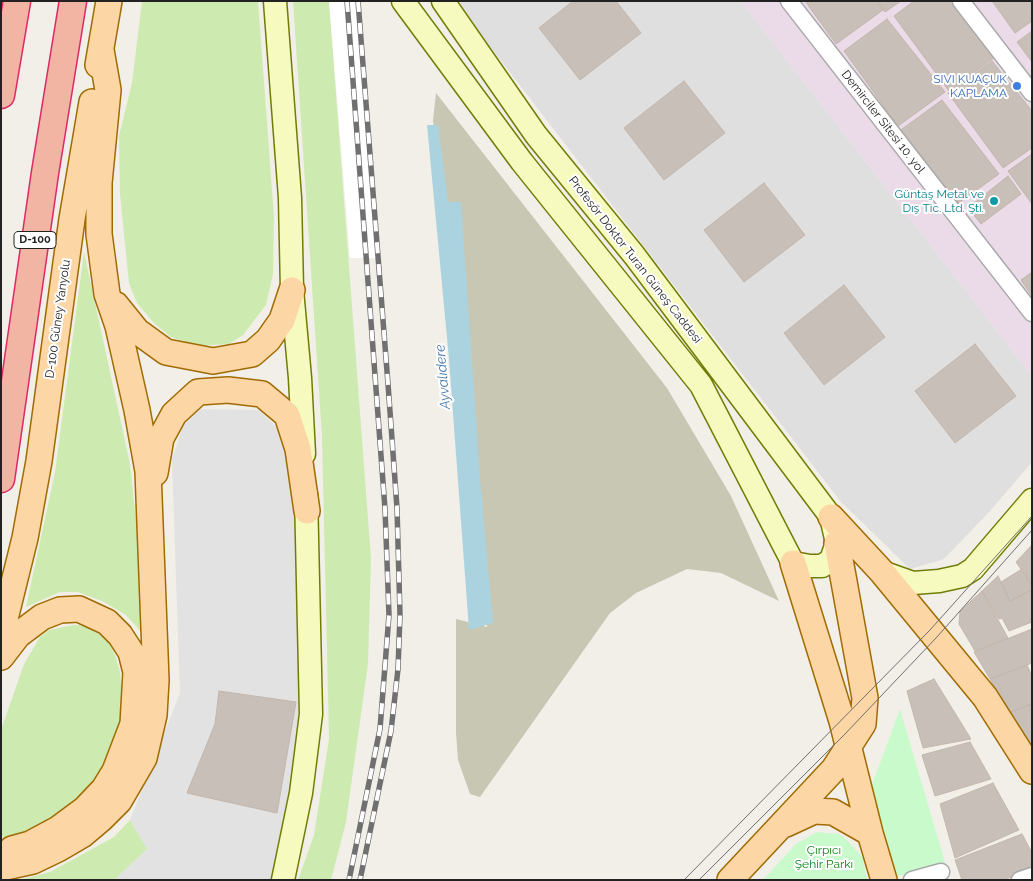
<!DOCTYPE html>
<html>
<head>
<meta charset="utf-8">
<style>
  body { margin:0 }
  #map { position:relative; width:1033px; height:881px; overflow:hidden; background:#f2efe9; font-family:Raleway,sans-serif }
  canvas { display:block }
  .frame { position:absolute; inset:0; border:2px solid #222; pointer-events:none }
</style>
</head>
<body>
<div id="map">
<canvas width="1033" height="881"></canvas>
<div class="frame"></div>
</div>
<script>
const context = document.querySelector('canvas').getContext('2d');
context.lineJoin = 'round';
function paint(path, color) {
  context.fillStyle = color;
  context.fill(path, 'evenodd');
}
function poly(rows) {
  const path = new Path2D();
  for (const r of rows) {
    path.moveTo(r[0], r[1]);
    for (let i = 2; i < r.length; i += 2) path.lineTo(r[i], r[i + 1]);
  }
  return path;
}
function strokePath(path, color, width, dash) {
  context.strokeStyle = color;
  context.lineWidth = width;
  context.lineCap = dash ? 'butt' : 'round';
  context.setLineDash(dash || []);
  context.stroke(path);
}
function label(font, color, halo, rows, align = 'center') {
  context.font = font + ' Raleway,sans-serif';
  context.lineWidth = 4;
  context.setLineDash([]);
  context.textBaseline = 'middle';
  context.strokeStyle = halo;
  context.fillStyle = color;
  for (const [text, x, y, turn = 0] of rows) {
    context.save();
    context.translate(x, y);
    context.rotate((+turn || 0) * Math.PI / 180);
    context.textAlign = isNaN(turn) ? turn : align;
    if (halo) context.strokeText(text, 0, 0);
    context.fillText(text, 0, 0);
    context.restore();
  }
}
paint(poly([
  [460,1,741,1,1032,376,1032,462,990,511,944,559,910,569,841,502,461,9]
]), '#e0dfdf');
paint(poly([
  [741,1,1032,1,1032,376]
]), '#ebdbe8');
paint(poly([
  [436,93,667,388,731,496,779,601,721,573,687,569,636,593,610,613,480,797,470,794,458,760,456,733,456,619,487,627,433,120]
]), '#c7c7b4');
paint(poly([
  [142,1,258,1,274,217,273,274,266,305,243,335,229,344,196,346,171,337,154,323,137,303,129,283,120,194,119,136,132,83],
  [293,1,329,1,371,558,368,664,346,822,331,880,298,880,314,835,329,739,322,436],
  [84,252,130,464,141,567,143,634,126,615,102,601,78,592,60,592,26,607,55,472],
  [74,625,86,626,108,640,115,655,120,672,122,696,121,721,113,746,102,772,84,793,63,811,38,826,8,838,1,837,1,730,24,664,40,637,49,630],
  [130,820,148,849,114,880,19,880,50,872,114,837]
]), '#cdebb0');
paint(poly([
  [900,709,946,866,892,877,867,798],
  [817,832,839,834,848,841,863,858,867,880,763,880,796,844]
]), '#c8facc');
paint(poly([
  [198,409,259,410,279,430,291,471,307,691,282,854,271,880,114,880,147,849,130,820,180,693,172,460,183,425]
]), '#e2e2e2');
paint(poly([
  [427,125,438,125,448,202,461,202,480,478,493,623,469,630,449,359]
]), '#aad3df');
paint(poly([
  [329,1,358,1,378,258,350,258]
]), '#fff');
const building = poly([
  [573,1,616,1,641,33,580,80,539,28,573,1],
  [805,1,876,1,883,10,836,44,805,1],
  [877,1,901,1,885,12,877,1],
  [914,1,951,1,995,57,949,91,894,16,914,1],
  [992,1,1032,1,1032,21,1015,33,992,1],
  [887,19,945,92,898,126,844,51,887,19],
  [1032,31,1032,62,1017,42,1032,31],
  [992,61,1032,111,1032,148,1003,168,948,93,992,61],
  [684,81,725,133,664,180,624,128,684,81],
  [942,100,999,174,953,207,898,132,942,100],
  [1032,154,1032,204,1008,171,1032,154],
  [1008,176,1021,194,981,224,968,208,1008,176],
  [764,183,805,235,744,282,704,230,764,183],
  [1032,272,1032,296,1021,280,1032,272],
  [844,285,885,337,824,385,784,333,844,285],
  [975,344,1016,396,955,443,915,391,975,344],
  [1032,545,1032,585,1016,562,1032,545],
  [1022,569,1032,585,1032,590,1010,601,1001,582,1022,569],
  [998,576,1010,601,1032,590,1032,622,1009,631,1002,618,999,619,982,591,998,576],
  [982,591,1008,638,975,651,959,624,960,611,982,591],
  [1032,629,1032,663,990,679,974,652,1032,629],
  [1027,665,1032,676,1032,704,1010,712,990,679,1027,665],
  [934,679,971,739,923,748,907,691,934,679],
  [219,691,296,702,277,813,187,793,215,724,219,691],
  [1032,704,1032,744,1031,745,1011,712,1032,704],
  [970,742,991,779,935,796,922,755,970,742],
  [993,783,1019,830,955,858,940,804,993,783],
  [1022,834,1032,853,1032,871,1002,880,962,880,955,860,1022,834]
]);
paint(building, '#c7bfb8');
strokePath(building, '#c4b6ab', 1);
const minor = poly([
  [789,1,1032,313],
  [961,1,1032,93],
  [912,880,941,872],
  [1020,880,1032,876]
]);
const secondary = poly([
  [275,1,290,198,292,290,300,378,304,454],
  [403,1,522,162,701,385,793,563,810,566,822,566,831,560,837,543,831,517,634,255,536,135,443,1],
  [882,572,913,583,939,581,962,576,973,569,1032,500],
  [283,880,301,793,311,714,306,494]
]);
const primary = poly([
  [98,65,109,1],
  [116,305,137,331,166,352,213,361,252,354,268,340,282,320,292,290],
  [155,473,161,438,174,414,198,392,228,390,262,394,287,415,298,449,307,511],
  [831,517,882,572,985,697,1032,771],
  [793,563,842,721,870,833,884,880],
  [1,635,25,538,39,461,72,219,92,102],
  [1,657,18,635,42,617,60,610,79,609,107,622,120,635,131,652,136,672,133,724,115,771,104,789,85,809,58,829,30,844,12,849],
  [786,824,814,811,833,812,870,833],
  [1,868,33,861,58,849,82,835,101,819,119,801,144,758,154,715,156,680,148,471,137,410,118,326,107,294,99,234,99,183,108,90,101,50],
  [730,880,834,769,863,724,865,698,837,543]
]);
const trunk = poly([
  [1,95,17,1],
  [1,479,45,173,73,1]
]);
strokePath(minor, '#a9a9a9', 19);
strokePath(secondary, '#707d05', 25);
strokePath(primary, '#a06b00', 28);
strokePath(trunk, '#dc2a67', 29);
strokePath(minor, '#fff', 16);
strokePath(secondary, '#f7fabf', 22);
strokePath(primary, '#fcd6a4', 25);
strokePath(trunk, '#f2b4a3', 26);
strokePath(poly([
  [684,880,930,630,1032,516],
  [699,880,845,734,936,638,1032,530]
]), '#707070', 1);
const rail = poly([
  [347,1,385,509,389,615,380,729,349,880],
  [358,1,388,384,397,508,400,615,398,669,391,731,360,880]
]);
strokePath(rail, '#707070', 5.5);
strokePath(rail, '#fff', 4, [11]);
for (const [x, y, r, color] of [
  [1017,86,5,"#3f7fe0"],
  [994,201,5,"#0f9aa8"]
]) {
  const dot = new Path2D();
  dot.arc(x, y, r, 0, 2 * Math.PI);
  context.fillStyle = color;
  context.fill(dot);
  strokePath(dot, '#fff', 2);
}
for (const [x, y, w] of [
  [35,240,42]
]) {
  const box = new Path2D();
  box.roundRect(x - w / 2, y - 8.5, w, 17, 4);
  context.fillStyle = '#fff';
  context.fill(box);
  strokePath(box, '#222', 1);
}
label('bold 11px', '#222', null, [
  ["D-100",35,240]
]);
label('12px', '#366cbe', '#fff', [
  ["SIVI KUAÇUK",1007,79],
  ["KAPLAMA",1007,93]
], 'right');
label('12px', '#222', '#fff', [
  ["Demirciler Sitesi 10. yol",883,122,52],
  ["Profesör Doktor Turan Güneş Caddesi",635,260,52],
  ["D-100 Güney Yanyolu",58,319,-82]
]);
label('12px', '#0d838f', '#fff', [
  ["Güntaş Metal ve",984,194],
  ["Dış Tic. Ltd. Şti.",984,208]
], 'right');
label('12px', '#0c8416', '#fff', [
  ["Çırpıcı",824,850],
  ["Şehir Parkı",824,864]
]);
label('italic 14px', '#4a7aab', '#fff', [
  ["Ayvalıdere",443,377,-95]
]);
</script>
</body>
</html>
